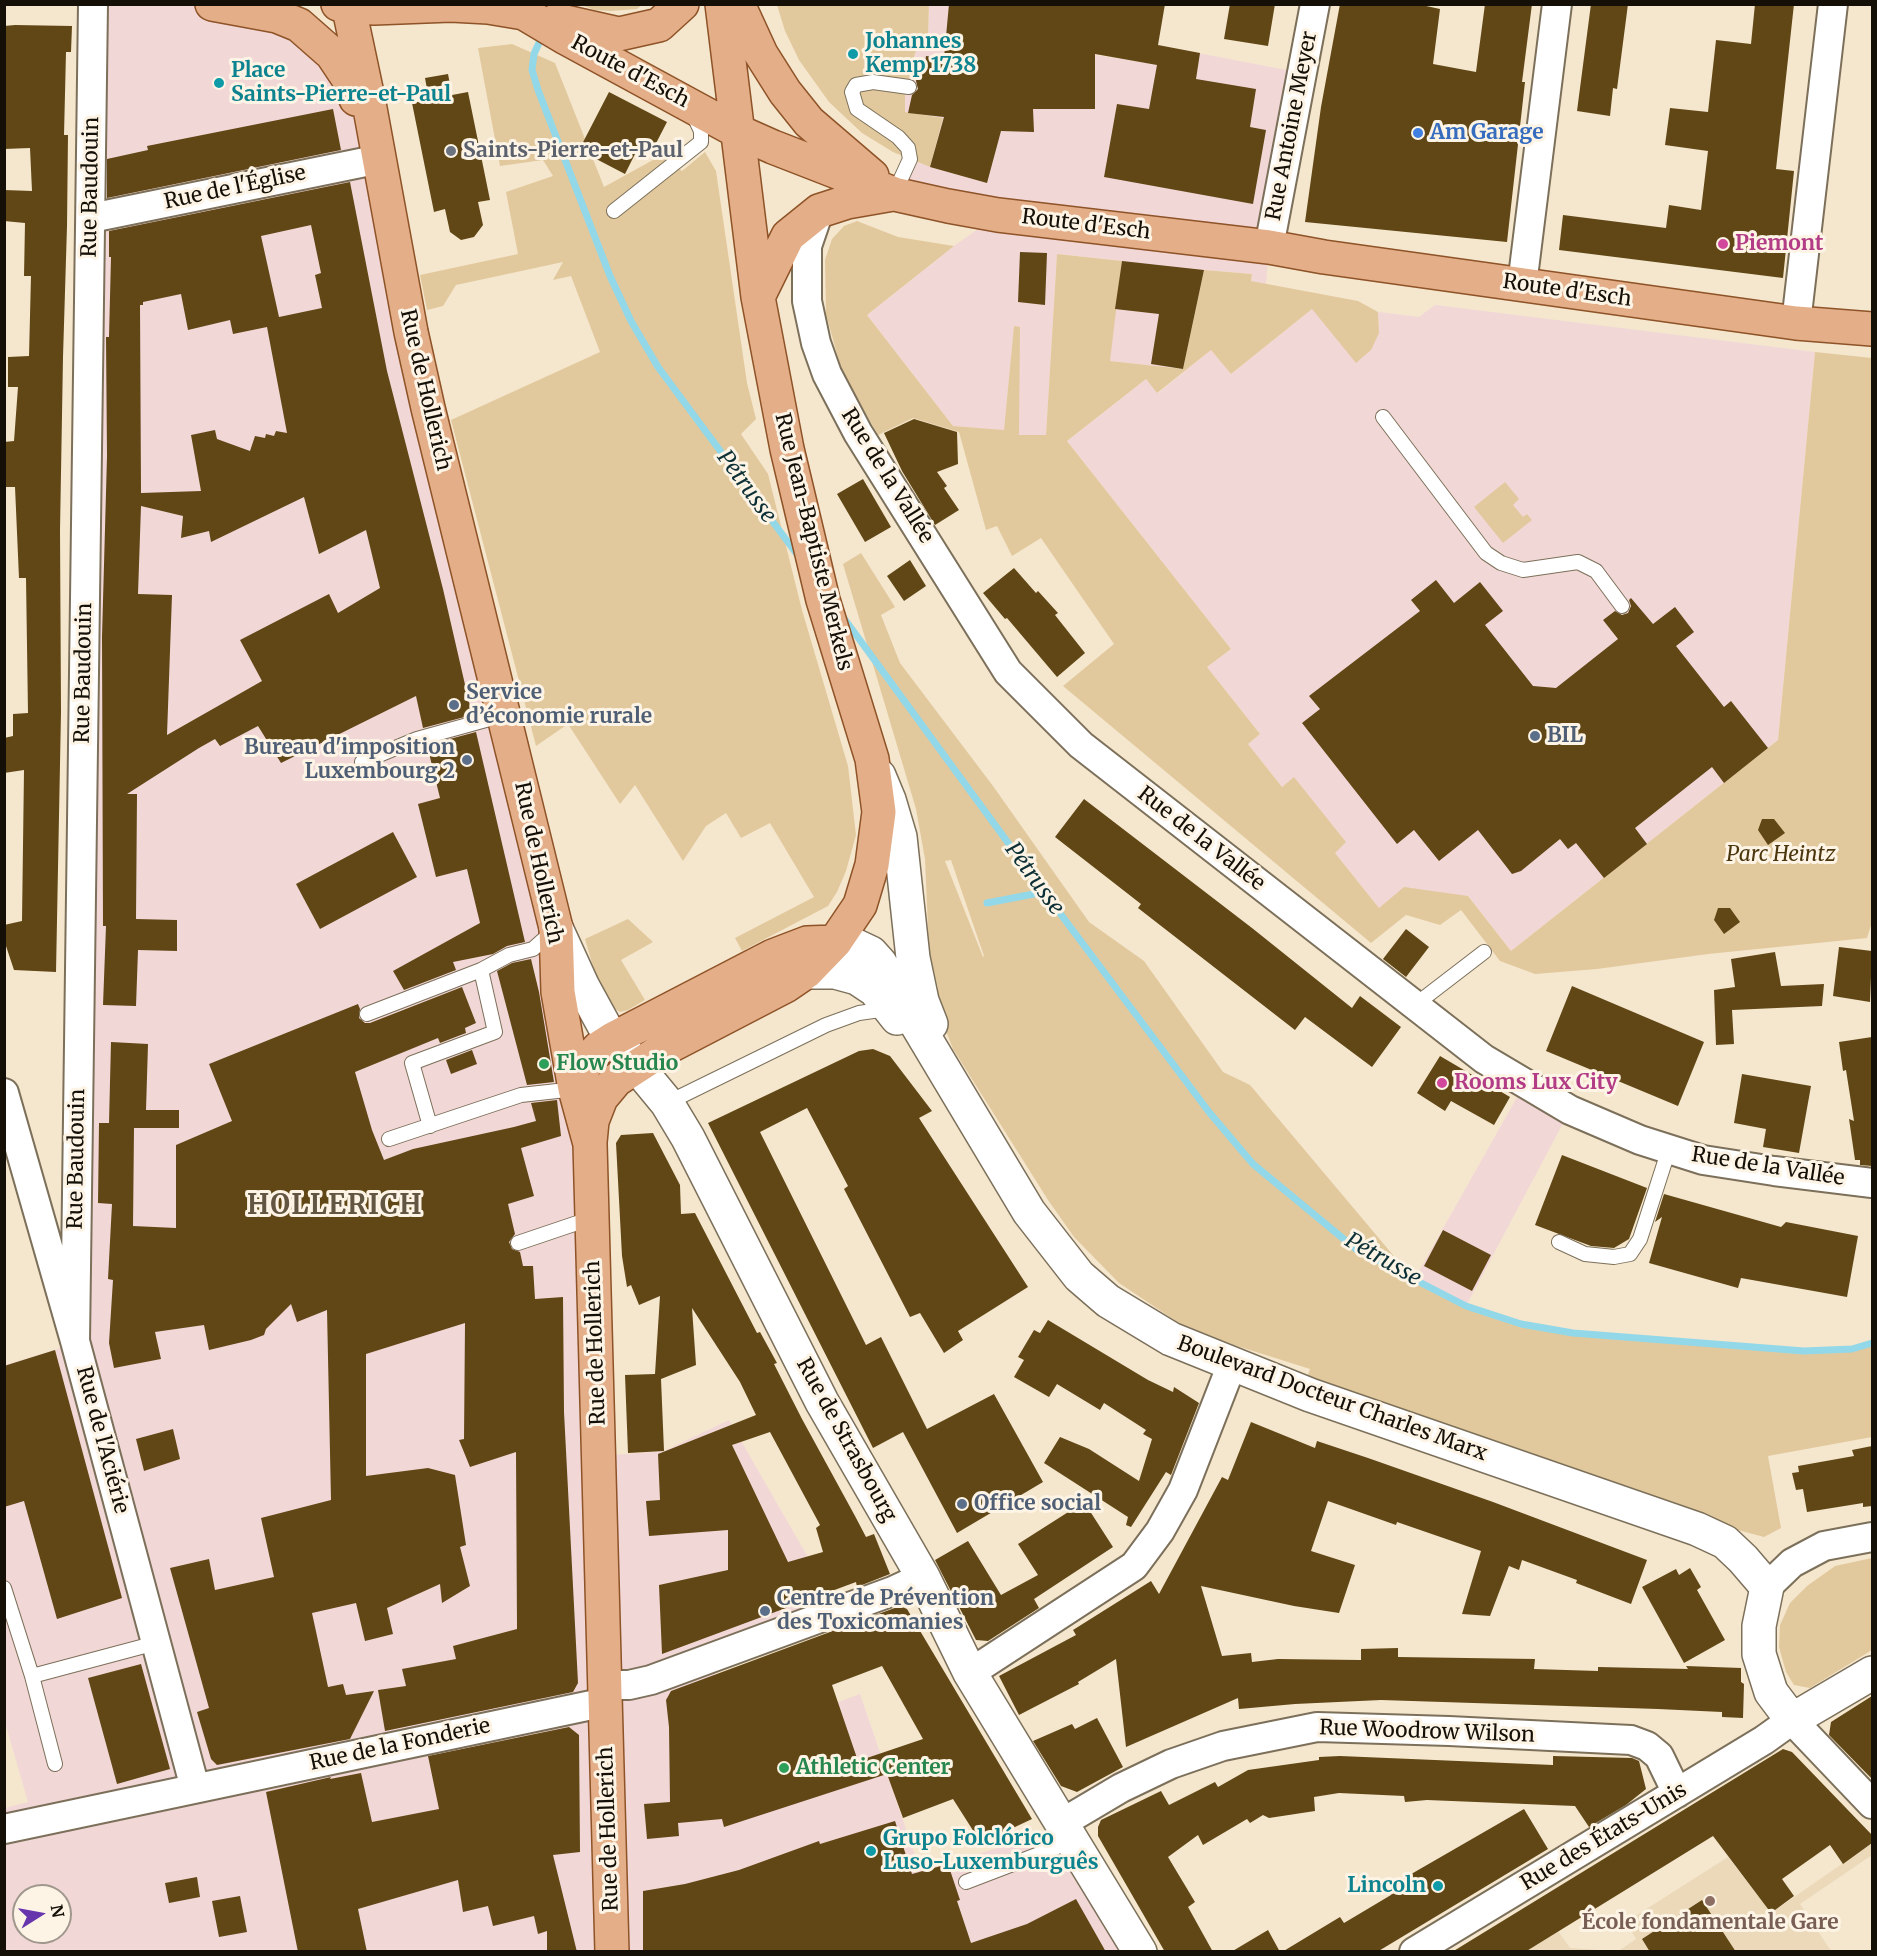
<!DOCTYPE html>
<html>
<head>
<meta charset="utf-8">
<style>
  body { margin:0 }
  #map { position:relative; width:1877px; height:1956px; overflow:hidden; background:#f5e6ce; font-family:Merriweather,serif }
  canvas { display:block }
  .frame { position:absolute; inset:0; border:6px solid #140f07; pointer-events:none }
  .north { position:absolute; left:12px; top:1884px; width:60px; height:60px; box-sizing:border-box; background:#fdf4e6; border:2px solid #a0988d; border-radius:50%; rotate:79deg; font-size:16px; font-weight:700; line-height:24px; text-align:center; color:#140f07 }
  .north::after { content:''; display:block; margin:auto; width:21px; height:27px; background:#6735ac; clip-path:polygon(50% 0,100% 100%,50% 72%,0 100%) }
</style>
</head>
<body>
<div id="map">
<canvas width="1877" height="1956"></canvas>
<div class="frame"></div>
<div class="north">N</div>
</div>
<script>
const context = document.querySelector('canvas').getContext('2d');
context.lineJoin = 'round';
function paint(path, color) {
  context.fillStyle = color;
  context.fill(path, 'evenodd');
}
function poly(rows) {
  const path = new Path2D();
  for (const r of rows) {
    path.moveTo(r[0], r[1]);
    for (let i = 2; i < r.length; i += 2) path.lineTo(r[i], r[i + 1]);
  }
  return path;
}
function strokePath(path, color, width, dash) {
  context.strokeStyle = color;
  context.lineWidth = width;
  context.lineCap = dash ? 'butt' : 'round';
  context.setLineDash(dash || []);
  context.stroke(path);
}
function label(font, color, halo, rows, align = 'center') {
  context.font = font + ' Merriweather,serif';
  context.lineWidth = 6;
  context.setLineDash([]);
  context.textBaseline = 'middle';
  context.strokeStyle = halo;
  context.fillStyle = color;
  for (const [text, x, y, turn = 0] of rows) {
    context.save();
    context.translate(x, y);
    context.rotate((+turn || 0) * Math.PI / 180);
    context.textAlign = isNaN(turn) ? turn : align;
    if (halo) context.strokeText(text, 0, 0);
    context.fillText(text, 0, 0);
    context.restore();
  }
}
paint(poly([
  [93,5,212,5,319,40,380,159,575,1089,599,1456,664,1451,729,1420,832,1599,711,1657,733,1742,860,1694,920,1870,948,1864,1037,1835,1067,1831,1140,1951,5,1951,5,1808,28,1802,5,1722,5,1365,55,1350,75,1341],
  [24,1896,60,1896,60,1932,24,1932],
  [929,5,1095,5,1095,55,1154,64,1161,46,1302,73,1269,247,1266,284,1251,281,1252,274,1204,270,1183,369,1109,361,1122,261,1057,254,1046,435,1019,435,1014,327,1004,431,953,426,867,315,954,246,998,215,894,194,910,159,930,167,943,118,905,112,905,95,915,53,928,36],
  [1435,305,1815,352,1778,740,1511,951,1468,896,1379,908,1334,852,1346,842,1294,778,1282,787,1248,744,1260,734,1207,667,1231,649,1067,441,1146,379,1158,393,1211,350,1231,374,1312,309,1379,333,1378,312,1419,317],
  [1525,1083,1570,1110,1466,1306,1414,1280]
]), '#f2d7d7');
paint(poly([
  [1872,1843,1872,1855,1800,1904,1831,1951,1617,1952,1636,1939,1626,1922,1728,1857,1771,1913],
  [1558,1931,1570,1948,1612,1951,1528,1950]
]), '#ebd9ba');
paint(poly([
  [581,5,642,5,637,9,611,11,595,10],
  [777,5,929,5,928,36,915,53,905,95,905,112,943,118,930,167,893,152,862,133,829,102,799,60,785,31],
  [512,44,555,63,604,187,662,155,682,171,705,152,716,171,747,383,756,419,741,434,768,474,802,610,848,766,856,835,846,871,837,892,828,906,742,951,735,938,814,897,770,823,741,838,726,813,706,826,683,861,635,785,620,804,568,724,536,746,451,420,600,352,571,276,553,280,563,262,456,285,443,306,427,310,420,275,518,254,506,192,553,176,543,160,500,166,478,48],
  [857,221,898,237,954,246,867,315,953,426,1004,430,1014,326,1020,327,1019,435,1046,435,1057,254,1122,261,1110,361,1183,369,1204,270,1252,274,1251,281,1358,301,1378,312,1379,333,1371,350,1356,363,1312,309,1231,374,1211,350,1157,393,1146,379,1067,441,1231,649,1207,667,1260,734,1248,744,1282,787,1294,777,1346,842,1335,853,1379,908,1404,887,1468,896,1511,951,1778,740,1815,352,1872,358,1872,922,1867,938,1708,954,1597,969,1535,974,1500,961,1461,910,1440,925,1406,915,1371,943,1063,686,1114,644,1041,538,1012,556,997,526,986,530,959,432,913,418,878,435,842,372,826,314,825,260,832,239,844,226],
  [1505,482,1519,499,1513,505,1523,517,1527,514,1532,520,1503,543,1474,507],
  [861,553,895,607,881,615,900,663,993,786,1089,922,1144,961,1223,1072,1250,1085,1414,1280,1466,1306,1521,1324,1573,1333,1804,1351,1852,1349,1872,1343,1872,1437,1768,1456,1781,1528,1764,1537,1697,1519,1307,1378,1310,1369,1234,1345,1179,1323,1119,1283,1074,1237,1048,1200,953,1049,942,1021,933,991,938,988,929,951,925,859,916,809,843,564],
  [951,860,984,956,983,957,945,861],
  [628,919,653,942,621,960,645,1000,628,1010,620,1012,612,1007,594,970,585,939],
  [1872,1558,1872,1650,1810,1688,1794,1685,1786,1672,1779,1647,1780,1625,1790,1603,1807,1586,1835,1566]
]), '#e2c99d');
strokePath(poly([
  [543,34,534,54,532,70,538,90,610,276,631,321,658,367,799,557],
  [843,617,1044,892,1209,1112,1253,1164,1357,1250,1466,1306,1521,1324,1573,1333,1804,1351,1852,1349,1872,1343],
  [987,903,1044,892]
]), '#92d8e9', 7);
paint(poly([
  [949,4,1165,4,1158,45,1200,53,1196,79,1256,89,1250,127,1266,130,1253,204,1104,177,1117,104,1149,109,1157,65,1095,54,1095,109,1033,109,1034,132,1001,131,987,183,930,167,944,117,908,113,912,95,918,89,916,81,919,63,925,64,926,56,944,58],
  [1230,4,1275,4,1268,46,1224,39],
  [1340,4,1417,4,1440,9,1433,64,1476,72,1485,4,1532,4,1522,82,1525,82,1507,242,1305,222,1321,107],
  [1591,4,1628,4,1617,89,1613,88,1610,116,1577,111],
  [1755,4,1794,4,1776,169,1794,171,1783,278,1559,250,1563,215,1666,228,1669,205,1701,210,1708,151,1665,145,1670,108,1708,112,1716,40,1751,44],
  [15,25,72,26,71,52,66,52,64,135,68,135,67,226,63,357,60,530,61,712,56,972,14,970,4,940,4,925,22,921,24,770,4,773,4,738,13,736,13,714,28,713,26,578,19,578,15,487,4,487,4,442,14,441,18,387,8,387,8,357,29,356,31,276,24,276,25,223,4,221,4,190,32,191,30,148,4,149,4,26],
  [448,74,452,95,468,92,490,200,478,202,483,225,474,237,461,240,450,232,445,209,434,212,412,103,429,100,425,78],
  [609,92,667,122,652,151,640,144,625,174,579,150],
  [333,109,341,150,107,198,107,159,148,150,147,146],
  [350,182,387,371,443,589,472,715,423,728,416,696,281,763,258,726,220,746,215,739,199,748,127,794,137,794,136,919,177,920,177,951,138,950,136,1006,103,1005,106,926,103,926,102,637,107,456,106,337,109,337,111,257,109,257,109,231],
  [311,225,321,273,315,275,322,308,279,317,261,236],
  [181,294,188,330,230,320,233,334,267,327,287,433,276,431,274,436,266,434,265,438,255,436,250,451,217,439,215,430,191,435,201,491,141,493,140,305,143,305,143,302],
  [304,497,319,554,366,530,380,588,338,613,329,594,240,640,262,681,167,735,172,595,138,594,141,506,183,516,181,538,209,531,211,542],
  [1020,252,1047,253,1045,305,1018,302],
  [1122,261,1204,270,1183,369,1151,364,1159,314,1115,309],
  [914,419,957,432,958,464,937,472,947,486,944,488,959,510,935,525,902,471,884,433],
  [863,479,891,527,865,542,837,494],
  [910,560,926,586,904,601,887,576],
  [1014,568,1036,593,1038,591,1058,613,1055,615,1085,653,1057,677,1007,618,1005,619,983,593],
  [1436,580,1454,603,1480,582,1503,611,1485,625,1533,686,1556,688,1618,639,1603,620,1615,611,1622,615,1628,613,1631,606,1629,600,1631,598,1653,624,1675,607,1694,632,1676,646,1724,707,1731,701,1768,748,1724,783,1712,767,1635,828,1647,844,1604,878,1576,843,1568,849,1560,839,1521,871,1512,874,1478,830,1439,861,1414,830,1397,844,1302,723,1320,709,1309,696,1420,611,1411,600],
  [476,732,525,942,507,946,493,954,453,962,456,970,404,990,393,971,480,923,467,869,436,877,418,804,440,798,427,745],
  [1084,799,1252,928,1352,1008,1360,996,1401,1027,1372,1067,1305,1017,1295,1030,1138,908,1141,904,1055,837],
  [1762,819,1774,819,1785,833,1768,845,1758,830],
  [393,832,417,877,320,929,296,884],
  [1718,908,1730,908,1740,922,1724,934,1714,920],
  [1406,929,1429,947,1406,977,1383,959],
  [1839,947,1872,951,1870,1002,1833,996],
  [1775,952,1781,986,1824,984,1822,1006,1732,1010,1734,1044,1716,1045,1714,990,1735,987,1731,959],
  [531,959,539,992,554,1082,527,1085,497,971,512,963],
  [1572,986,1704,1042,1678,1106,1546,1051],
  [462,987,476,1023,465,1028,466,1033,440,1043,438,1038,355,1072,372,1130,384,1160,413,1149,514,1127,536,1121,531,1103,557,1100,561,1136,521,1148,534,1196,508,1204,515,1234,509,1242,512,1249,520,1252,523,1266,533,1266,535,1299,563,1297,564,1412,578,1683,573,1692,385,1731,378,1690,406,1686,402,1669,456,1659,453,1646,517,1629,516,1452,470,1467,459,1440,464,1439,465,1323,366,1354,366,1476,428,1468,455,1475,466,1545,460,1547,470,1586,442,1603,440,1584,387,1608,393,1634,365,1641,356,1603,312,1613,328,1687,343,1684,346,1695,374,1691,350,1739,217,1765,211,1759,197,1712,209,1708,170,1568,209,1559,215,1590,274,1577,261,1518,331,1500,327,1310,297,1322,291,1304,266,1329,264,1335,251,1340,209,1350,204,1325,155,1332,161,1359,114,1368,109,1343,113,1280,108,1279,112,1204,98,1203,99,1123,109,1123,111,1042,148,1044,146,1110,179,1110,179,1128,134,1128,133,1226,176,1228,176,1145,232,1121,209,1064,358,1004,360,1009,359,1018,365,1023,370,1023],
  [1872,1037,1872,1166,1860,1165,1860,1160,1855,1160,1849,1119,1854,1121,1846,1070,1843,1071,1839,1042],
  [873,1049,890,1056,932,1111,919,1118,1028,1287,958,1331,963,1340,944,1353,920,1313,910,1317,844,1189,848,1186,807,1108,760,1132,866,1345,881,1337,927,1429,994,1394,1043,1482,957,1533,903,1432,873,1448,708,1123,859,1051],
  [472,1050,477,1064,451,1074,446,1060],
  [1440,1056,1510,1097,1494,1125,1451,1101,1445,1111,1417,1093],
  [1742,1074,1811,1086,1799,1153,1763,1147,1766,1129,1734,1123],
  [653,1133,680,1185,681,1214,695,1213,757,1333,760,1332,777,1363,774,1364,802,1419,855,1516,866,1537,874,1534,890,1574,857,1587,856,1582,662,1654,659,1585,728,1570,728,1530,649,1536,646,1501,660,1500,658,1454,756,1415,740,1382,692,1308,696,1365,661,1379,664,1451,628,1453,625,1375,655,1374,660,1296,639,1305,631,1285,627,1287,622,1256,616,1143,621,1135],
  [770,1432,820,1525,816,1528,823,1552,788,1562,732,1445],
  [1562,1155,1647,1188,1629,1239,1614,1248,1591,1246,1535,1225],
  [1664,1194,1781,1227,1786,1222,1858,1236,1847,1297,1741,1278,1738,1288,1649,1263,1662,1217,1655,1222],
  [1443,1230,1491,1255,1472,1291,1424,1266],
  [1048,1320,1148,1380,1173,1392,1174,1387,1199,1403,1171,1475,1166,1472,1131,1527,1126,1525,1128,1517,1044,1463,1060,1437,1089,1449,1139,1481,1152,1439,1143,1434,1146,1430,1104,1403,1100,1410,1057,1384,1049,1397,1014,1377,1024,1360,1018,1357,1034,1330,1040,1333],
  [55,1350,122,1598,57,1619,24,1501,4,1507,4,1366],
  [1251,1422,1315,1448,1317,1441,1368,1458,1493,1502,1647,1560,1631,1604,1576,1583,1577,1580,1522,1560,1519,1570,1509,1566,1490,1616,1462,1614,1481,1551,1397,1522,1396,1525,1328,1501,1311,1551,1355,1565,1339,1613,1294,1606,1201,1586,1222,1656,1251,1653,1252,1662,1278,1659,1361,1660,1361,1649,1398,1648,1398,1657,1535,1659,1534,1669,1598,1671,1598,1667,1688,1669,1686,1666,1741,1668,1741,1682,1744,1684,1743,1718,1722,1717,1722,1712,1658,1709,1381,1700,1295,1704,1239,1709,1238,1698,1126,1747,1116,1659,1078,1682,1079,1684,1019,1715,999,1676,1076,1635,1073,1630,1151,1581,1159,1594,1222,1477,1228,1480],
  [173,1429,180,1459,144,1471,136,1439],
  [1872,1446,1872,1506,1863,1507,1863,1503,1807,1512,1803,1489,1796,1490,1792,1473,1799,1472,1798,1466,1854,1456,1852,1450],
  [1084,1502,1113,1547,1034,1599,1039,1608,988,1641,976,1640,935,1560,968,1541,1001,1595,1038,1575,1018,1544],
  [1690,1568,1701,1587,1697,1590,1725,1640,1684,1663,1642,1587,1676,1569,1679,1575],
  [900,1606,907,1609,1032,1819,981,1843,953,1799,903,1818,887,1774,724,1827,722,1819,678,1823,679,1836,647,1839,644,1804,670,1802,669,1727,666,1700,671,1691],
  [882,1666,923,1739,858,1761,832,1685],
  [141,1664,170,1769,117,1784,88,1678],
  [1872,1696,1872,1779,1829,1735,1831,1722],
  [1097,1718,1123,1767,1077,1792,1061,1786,1033,1741,1072,1724,1075,1729],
  [569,1727,579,1735,580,1852,553,1855,577,1952,547,1952,547,1931,538,1934,534,1916,493,1926,488,1906,463,1912,458,1880,358,1909,367,1952,298,1952,266,1792,331,1777,330,1779,361,1773,372,1822,439,1809,428,1756],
  [1783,1749,1792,1752,1872,1835,1872,1843,1843,1864,1830,1845,1782,1879,1794,1896,1771,1913,1713,1836,1525,1952,1452,1952],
  [1340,1756,1553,1765,1553,1756,1632,1758,1639,1761,1646,1789,1626,1805,1589,1827,1575,1806,1427,1800,1405,1802,1404,1796,1339,1793,1314,1797,1315,1811,1269,1818,1263,1815,1250,1823,1247,1819,1203,1845,1198,1835,1168,1857,1195,1902,1188,1907,1213,1952,1165,1952,1098,1836,1098,1827,1101,1820,1161,1791,1169,1805,1215,1782,1218,1787,1248,1770,1319,1760,1319,1757],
  [1524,1809,1548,1849,1377,1952,1282,1952,1340,1917,1344,1923,1391,1895,1387,1888],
  [895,1821,912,1874,948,1864,960,1900,957,1901,971,1943,1027,1924,1076,1899,1106,1952,643,1952,643,1891,685,1884,739,1870,819,1841,820,1844],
  [197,1877,200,1897,169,1903,165,1883],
  [240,1896,247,1932,219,1937,212,1901],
  [1702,1900,1736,1952,1650,1952,1642,1939],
  [1268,1930,1280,1952,1231,1952]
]), '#604715');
const lane = poly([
  [894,194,910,159,908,148,898,137,857,109,852,92,856,85,873,82,909,87],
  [614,211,701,142,701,131,693,114],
  [1383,417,1486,553,1501,563,1523,570,1578,562,1596,571,1622,606],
  [362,762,417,739,504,715],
  [1415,1005,1484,952],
  [367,1014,481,970,509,955,533,949,552,932],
  [667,1103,826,1025,859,1013,887,1009],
  [430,1126,412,1063,495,1032,481,970],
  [389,1139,521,1095,575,1089],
  [1559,1242,1585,1254,1614,1257,1630,1254,1640,1239,1669,1149],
  [518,1243,592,1218],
  [4,1588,32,1676,55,1764],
  [32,1676,156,1643],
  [966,1882,1073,1841]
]);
const street = poly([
  [819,211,807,246,807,301,816,343,827,374,858,433,1008,672,1081,745,1484,1059,1570,1110,1640,1140,1703,1160,1774,1171,1872,1183],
  [91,218,380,159],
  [1269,247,1315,4],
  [1522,285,1557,4],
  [1796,323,1833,4],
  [4,1093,75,1341,195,1788],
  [75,1341,93,4],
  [1767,1587,1792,1563,1824,1546,1872,1537],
  [970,1673,1134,1566,1160,1531,1183,1490,1232,1364],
  [605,1685,629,1685,651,1680,893,1591,923,1577],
  [1062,1823,1121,1788,1171,1764,1223,1746,1317,1727,1449,1731,1631,1740,1647,1746,1659,1756,1677,1793],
  [4,1829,606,1702],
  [1414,1952,1764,1740,1792,1720,1872,1804]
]);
const secondary = poly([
  [879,776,889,800,900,837,913,958,922,1001,931,1024],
  [556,928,583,987,606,1029,667,1103,688,1138,822,1402,923,1577,970,1673,1140,1952],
  [835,942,854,945,871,953,880,963,1029,1212,1079,1276,1108,1301,1171,1339,1310,1395,1697,1529,1725,1542,1743,1559,1767,1587,1759,1626,1759,1654,1771,1692,1792,1720,1872,1673],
  [806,972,835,972,857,978,875,990,897,1018]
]);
const primary = poly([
  [212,4,277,16,299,25,332,54,348,78,356,99],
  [338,4,374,8,451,5,488,7,524,13,566,38,737,131,773,147,894,194,948,206,998,215,1269,247,1324,257,1796,323,1872,329],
  [348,4,369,103,411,332,428,408,556,928,558,992,575,1089,590,1144,612,1952],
  [738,4,761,54,785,92,809,122,872,176],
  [557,20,619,34,659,25,682,4],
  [758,297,788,236,819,211,847,202,893,194],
  [575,1089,580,1074,588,1060,599,1048,613,1039,773,956,807,943,835,942],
  [590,1142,592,1121,601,1098,616,1080,662,1050,787,985,806,972,835,942,860,905,872,865,879,812,872,759,823,600,787,449,758,297,722,4]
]);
strokePath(lane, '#7c705a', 16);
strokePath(street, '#7c705a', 32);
strokePath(secondary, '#7c705a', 36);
strokePath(primary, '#8e5327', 36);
strokePath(lane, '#fff', 14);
strokePath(street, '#fff', 28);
strokePath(secondary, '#fff', 33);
strokePath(primary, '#e3ae88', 33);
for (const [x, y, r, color] of [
  [853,54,6,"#0f9aa8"],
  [219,83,6,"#0f9aa8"],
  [1418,133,6,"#3f7fe0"],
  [451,151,6,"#6b7280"],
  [1723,244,6,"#d1479c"],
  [454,705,6,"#5c6f8a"],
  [1535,736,6,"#5c6f8a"],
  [467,760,6,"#5c6f8a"],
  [544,1064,6,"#2e9e5b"],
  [1442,1083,6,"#d1479c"],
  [962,1504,6,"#5c6f8a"],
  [765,1611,6,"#5c6f8a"],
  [784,1768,6,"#2e9e5b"],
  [871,1851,6,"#0f9aa8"],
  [1438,1886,6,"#0f9aa8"],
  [1710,1901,6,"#8d6e63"]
]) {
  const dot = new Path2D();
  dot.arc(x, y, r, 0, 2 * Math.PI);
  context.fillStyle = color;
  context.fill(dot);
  strokePath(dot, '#fdf4e6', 2);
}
label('bold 21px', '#0d838f', '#fdf4e6', [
  ["Johannes",865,42],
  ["Kemp 1738",865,66],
  ["Place",231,71],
  ["Saints-Pierre-et-Paul",231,95],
  ["Grupo Folclórico",883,1839],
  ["Luso-Luxemburguês",883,1863],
  ["Lincoln",1426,1886,"right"]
], 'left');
label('21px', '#140f07', '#fdf4e6', [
  ["Route d'Esch",630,72,28],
  ["Rue Antoine Meyer",1292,126,-79],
  ["Rue Baudouin",91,187,-89],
  ["Rue de l'Église",235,188,-12],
  ["Route d'Esch",1086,225,7],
  ["Route d'Esch",1567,291,8],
  ["Rue de Hollerich",425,390,77],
  ["Rue de la Vallée",887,476,58],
  ["Rue Jean-Baptiste Merkels",813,542,76],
  ["Rue Baudouin",84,673,-89],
  ["Rue de la Vallée",1201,839,38],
  ["Rue de Hollerich",538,863,78],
  ["Rue Baudouin",77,1159,-89],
  ["Rue de la Vallée",1768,1167,9],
  ["Rue de Hollerich",596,1343,-92],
  ["Boulevard Docteur Charles Marx",1332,1399,20],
  ["Rue de l'Aciérie",102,1440,75],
  ["Rue de Strasbourg",846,1440,61],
  ["Rue Woodrow Wilson",1427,1732,2],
  ["Rue de la Fonderie",400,1745,-12],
  ["Rue de Hollerich",609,1829,-92],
  ["Rue des États-Unis",1604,1837,-31]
]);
label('bold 21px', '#366cbe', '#fdf4e6', [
  ["Am Garage",1430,133]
], 'left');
label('bold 21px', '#5b616d', '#fdf4e6', [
  ["Saints-Pierre-et-Paul",463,151]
], 'left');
label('bold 21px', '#b23c85', '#fdf4e6', [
  ["Piemont",1735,244],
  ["Rooms Lux City",1454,1083]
], 'left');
label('bold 21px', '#4e5e75', '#fdf4e6', [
  ["Service",466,693],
  ["d’économie rurale",466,717],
  ["BIL",1547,736],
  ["Bureau d'imposition",455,748,"right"],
  ["Luxembourg 2",455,772,"right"],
  ["Office social",974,1504],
  ["Centre de Prévention",777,1599],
  ["des Toxicomanies",777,1623]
], 'left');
label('italic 21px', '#4b360d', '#fdf4e6', [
  ["Parc Heintz",1781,855]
]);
label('bold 21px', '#27864d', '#fdf4e6', [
  ["Flow Studio",556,1064],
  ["Athletic Center",796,1768]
], 'left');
label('bold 21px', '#785e54', '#fdf4e6', [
  ["École fondamentale Gare",1710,1923]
]);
label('italic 22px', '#0d3037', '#fdf4e6', [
  ["Pétrusse",746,487,54],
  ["Pétrusse",1034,879,54],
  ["Pétrusse",1383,1260,30]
]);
context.letterSpacing = '1.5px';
label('bold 27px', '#625541', '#fdf4e6', [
  ["HOLLERICH",335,1206]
]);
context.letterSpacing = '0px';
</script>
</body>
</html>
